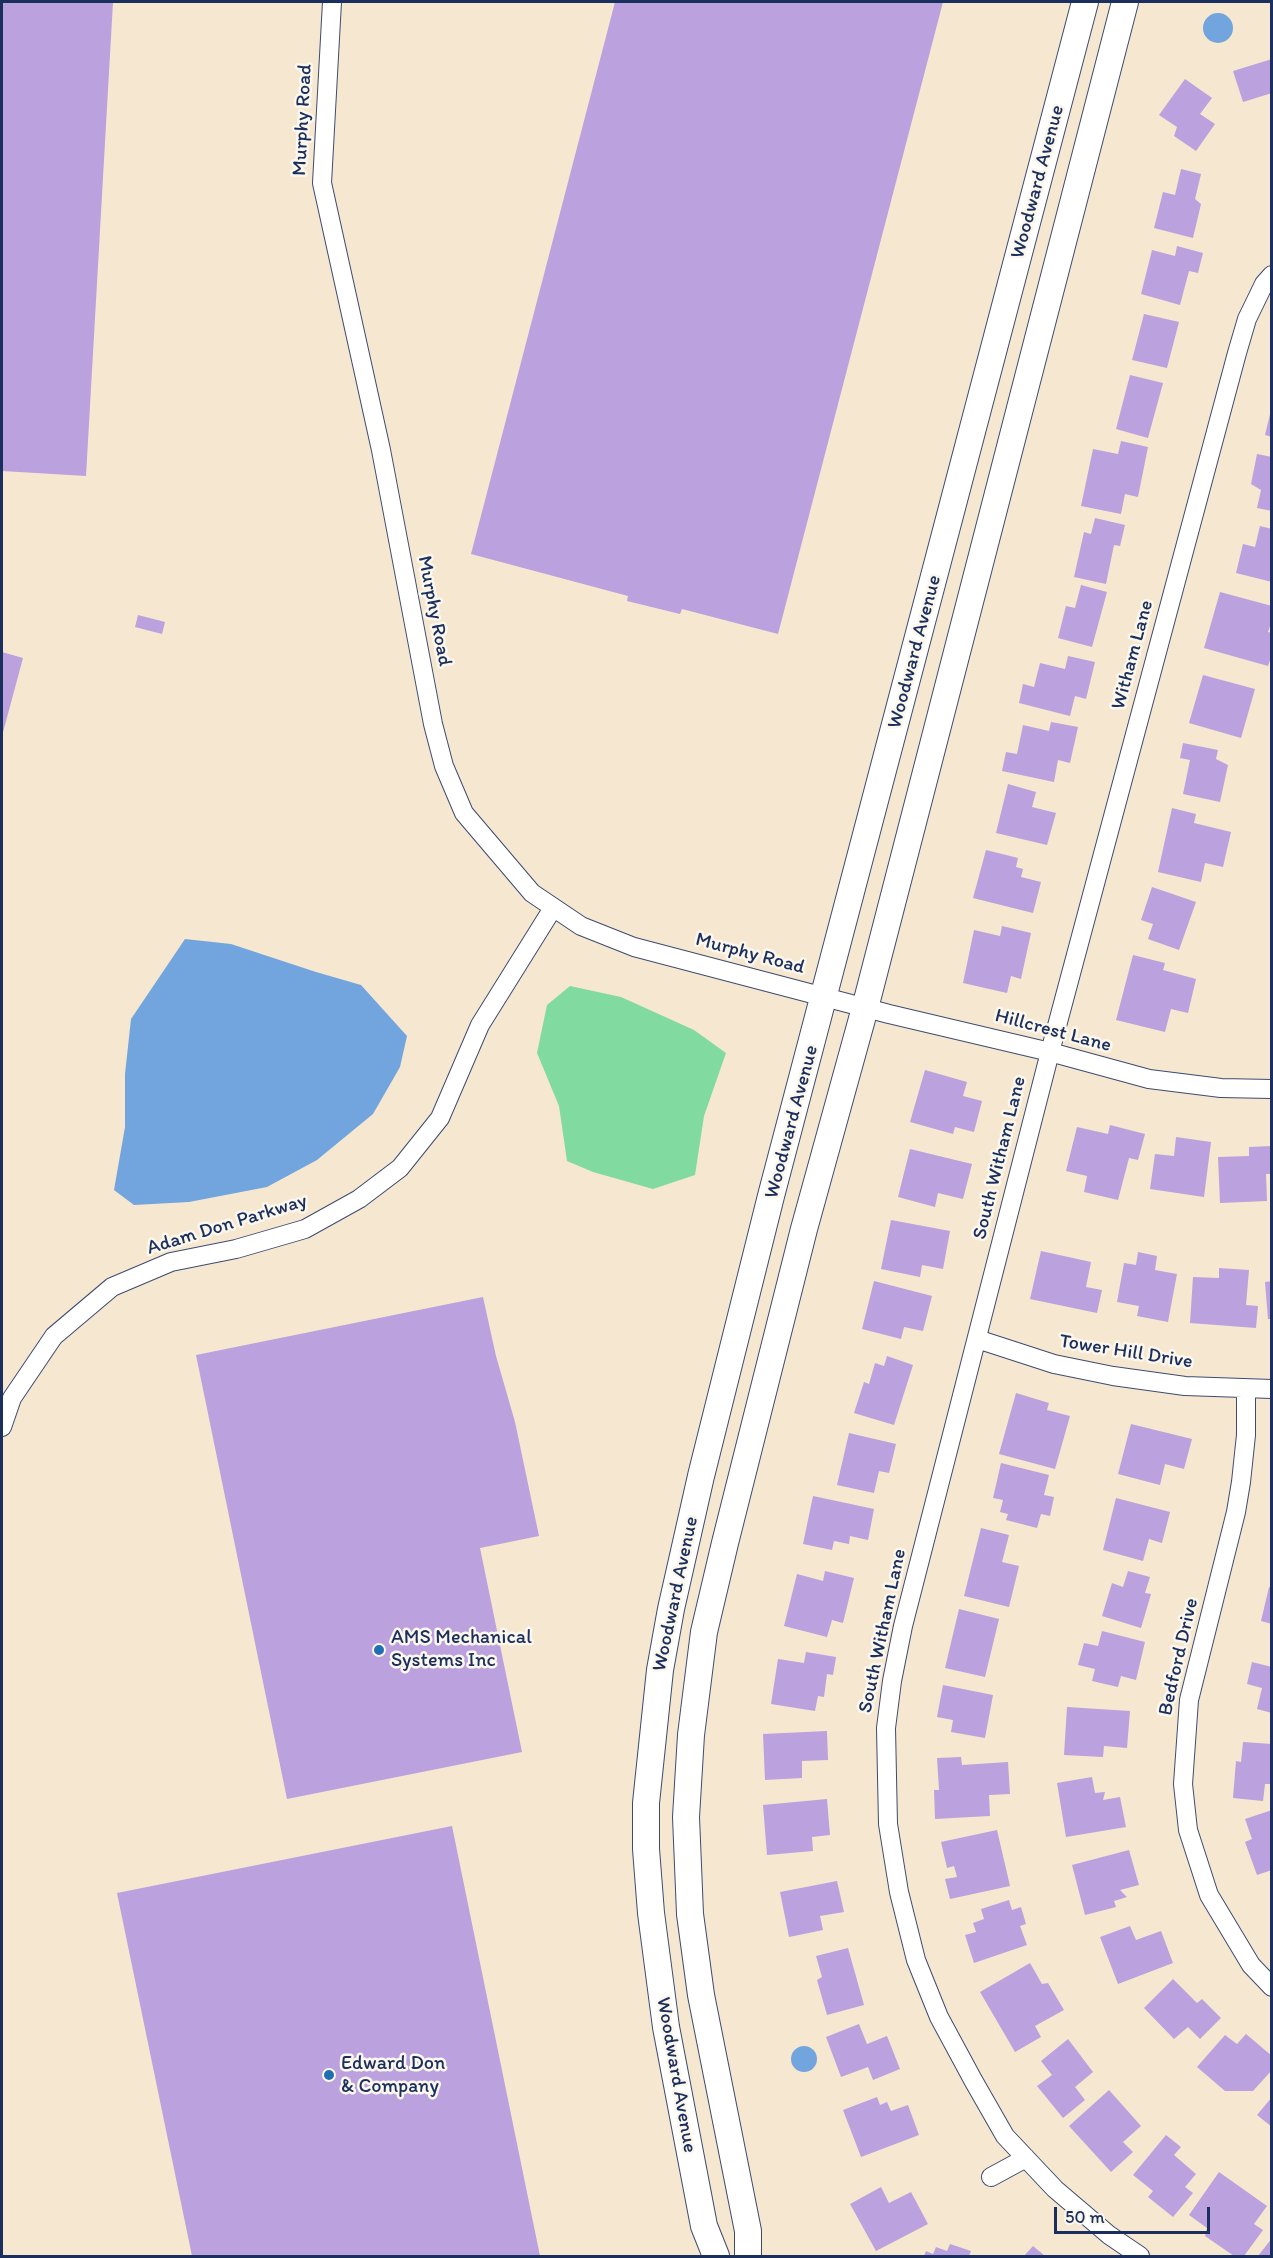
<!DOCTYPE html>
<html>
<head>
<meta charset="utf-8">
<style>
  body { margin:0 }
  #map { position:relative; width:1273px; height:2258px; overflow:hidden; background:#f6e7d1; font-family:Itim,sans-serif }
  canvas { display:block }
  .frame { position:absolute; inset:0; border:3px solid #1b2f5e; pointer-events:none }
  .scale { position:absolute; left:1054px; top:2207px; width:156px; height:27px; box-sizing:border-box; border:3px solid #1b2f5e; border-top:0; padding-left:8px; font-size:18px; line-height:21px; white-space:nowrap; color:#1b2f5e; -webkit-text-stroke:4px #fbf7ec; paint-order:stroke }
</style>
</head>
<body>
<div id="map">
<canvas width="1273" height="2258"></canvas>
<div class="frame"></div>
<div class="scale">50 m</div>
</div>
<script>
const context = document.querySelector('canvas').getContext('2d');
context.lineJoin = 'round';
function paint(path, color) {
  context.fillStyle = color;
  context.fill(path, 'evenodd');
}
function poly(rows) {
  const path = new Path2D();
  for (const r of rows) {
    if (r.length === 3) {
      path.moveTo(r[0] + r[2], r[1]);
      path.arc(r[0], r[1], r[2], 0, 2 * Math.PI);
      continue;
    }
    path.moveTo(r[0], r[1]);
    for (let i = 2; i < r.length; i += 2) path.lineTo(r[i], r[i + 1]);
  }
  return path;
}
function strokePath(path, color, width, dash) {
  context.strokeStyle = color;
  context.lineWidth = width;
  context.lineCap = dash ? 'butt' : 'round';
  context.setLineDash(dash || []);
  context.stroke(path);
}
function label(font, color, halo, rows, align = 'center') {
  context.font = font + ' Itim,sans-serif';
  context.lineWidth = 5;
  context.setLineDash([]);
  context.textBaseline = 'middle';
  context.strokeStyle = halo;
  context.fillStyle = color;
  for (const [text, x, y, turn = 0] of rows) {
    context.save();
    context.translate(x, y);
    context.rotate((+turn || 0) * Math.PI / 180);
    context.textAlign = isNaN(turn) ? turn : align;
    if (halo) context.strokeText(text, 0, 0);
    context.fillText(text, 0, 0);
    context.restore();
  }
}
paint(poly([
  [570,986,621,997,694,1030,726,1053,704,1116,695,1175,653,1189,593,1172,567,1161,559,1106,537,1053,547,1005]
]), '#81daa0');
paint(poly([
  [1218,28,15],
  [185,939,231,944,316,972,361,985,407,1036,400,1067,373,1114,317,1160,267,1187,189,1202,134,1205,114,1190,125,1127,125,1074,131,1019],
  [804,2059,13]
]), '#72a5de');
paint(poly([
  [2,2,113,2,86,476,2,471],
  [615,2,943,2,778,634,682,609,680,614,627,601,628,596,471,554],
  [1272,59,1272,93,1243,102,1233,71],
  [1185,79,1212,98,1200,114,1215,124,1196,151,1174,136,1177,127,1159,115],
  [1181,169,1201,174,1195,199,1201,204,1193,238,1154,228,1163,192,1175,195],
  [1177,246,1203,253,1198,273,1189,271,1180,305,1141,294,1152,250,1175,256],
  [1144,314,1179,322,1167,368,1132,360],
  [1130,375,1163,383,1148,438,1116,429],
  [1271,410,1272,410,1272,437,1265,435],
  [1121,441,1148,447,1138,497,1125,494,1121,514,1081,506,1093,449,1118,454],
  [1257,454,1272,457,1272,511,1257,508,1261,490,1251,484],
  [1095,518,1125,525,1120,546,1114,545,1106,584,1074,577,1084,532,1091,534],
  [1260,526,1272,529,1272,582,1236,573,1243,544,1255,547],
  [1081,585,1107,592,1092,647,1058,638,1066,606,1075,608],
  [1220,592,1272,606,1272,620,1268,632,1272,633,1272,654,1268,666,1204,648],
  [138,615,165,622,162,634,135,627],
  [2,652,23,658,2,736],
  [1068,656,1095,662,1086,699,1075,696,1070,716,1019,703,1023,684,1034,687,1040,663,1065,669],
  [1203,675,1255,689,1241,738,1189,723],
  [1051,722,1078,727,1070,763,1058,760,1054,782,1002,771,1006,752,1017,754,1023,725,1049,731],
  [1183,743,1218,750,1216,759,1228,765,1220,802,1183,794,1190,760,1180,758],
  [1008,784,1036,792,1032,807,1056,813,1047,845,996,833],
  [1172,808,1196,814,1194,823,1231,832,1223,867,1205,863,1201,882,1158,872],
  [986,850,1018,858,1016,867,1023,869,1021,877,1041,882,1033,913,973,898],
  [1152,887,1196,902,1179,950,1148,939,1153,924,1141,920],
  [1002,926,1031,933,1021,979,1011,976,1007,993,963,983,974,930,1000,936],
  [1133,955,1165,963,1163,970,1196,979,1188,1013,1171,1009,1165,1032,1116,1020],
  [925,1070,967,1082,963,1096,982,1101,974,1132,955,1127,953,1134,910,1122],
  [1110,1125,1145,1134,1138,1160,1129,1158,1118,1200,1084,1192,1087,1176,1066,1171,1077,1127,1108,1134],
  [1176,1137,1211,1142,1204,1197,1150,1189,1155,1154,1174,1156],
  [1272,1146,1272,1174,1266,1174,1267,1201,1220,1203,1218,1157,1249,1156,1249,1147],
  [910,1149,972,1164,963,1199,938,1193,935,1207,898,1197],
  [891,1220,950,1231,943,1269,922,1265,920,1277,881,1269],
  [1041,1251,1091,1262,1086,1287,1102,1290,1097,1313,1030,1299],
  [1138,1252,1157,1256,1155,1270,1177,1274,1168,1322,1137,1316,1139,1306,1117,1302,1124,1263,1136,1265],
  [1219,1268,1249,1270,1246,1305,1258,1306,1256,1328,1190,1323,1193,1277,1219,1278],
  [874,1281,932,1296,923,1331,904,1327,901,1339,862,1329],
  [1272,1281,1272,1319,1268,1319,1265,1282],
  [483,1297,496,1356,515,1422,539,1536,480,1548,522,1752,287,1799,196,1355],
  [887,1356,913,1365,894,1425,854,1413,864,1382,869,1384,875,1363,884,1366],
  [1016,1393,1049,1403,1047,1410,1070,1416,1055,1469,999,1454],
  [1131,1424,1192,1439,1184,1469,1165,1464,1160,1485,1118,1474],
  [849,1433,896,1444,889,1473,879,1471,874,1493,837,1485],
  [1001,1463,1049,1475,1044,1495,1054,1497,1050,1516,1041,1514,1037,1528,1006,1520,1008,1514,1000,1512,1003,1500,993,1498],
  [813,1496,874,1509,868,1540,850,1536,849,1544,834,1541,832,1550,803,1544],
  [1116,1498,1170,1512,1162,1543,1149,1539,1143,1561,1103,1550],
  [981,1528,1009,1535,1002,1562,1019,1566,1009,1607,964,1596],
  [825,1571,854,1578,843,1623,832,1620,827,1637,784,1626,797,1574,823,1581],
  [1128,1571,1150,1577,1145,1593,1151,1594,1141,1628,1102,1616,1112,1583,1123,1587],
  [1269,1587,1272,1588,1272,1624,1261,1621],
  [959,1609,999,1619,985,1677,945,1668],
  [1102,1631,1145,1642,1136,1680,1121,1676,1118,1687,1092,1681,1095,1669,1078,1665,1084,1643,1098,1646],
  [806,1652,836,1657,833,1675,827,1674,824,1697,818,1696,815,1711,771,1704,778,1659,804,1663],
  [1252,1662,1272,1667,1272,1713,1257,1709,1262,1688,1247,1684],
  [943,1685,993,1695,985,1738,951,1732,953,1720,937,1717],
  [1067,1707,1130,1711,1127,1748,1104,1746,1103,1757,1064,1755],
  [827,1731,828,1760,802,1761,802,1778,765,1780,763,1734],
  [1243,1742,1272,1744,1272,1784,1265,1784,1263,1801,1233,1798,1236,1761,1241,1762],
  [961,1757,962,1765,1008,1762,1010,1794,989,1795,990,1816,935,1819,934,1790,939,1790,937,1758],
  [1092,1777,1095,1793,1105,1792,1103,1800,1120,1797,1126,1827,1066,1837,1057,1783],
  [827,1799,830,1835,812,1837,813,1851,767,1855,763,1805],
  [1272,1810,1272,1870,1257,1875,1245,1842,1252,1839,1245,1819],
  [452,1826,540,2256,192,2256,117,1893],
  [997,1830,1010,1886,950,1899,945,1879,957,1877,954,1866,947,1868,941,1842],
  [1129,1850,1139,1885,1120,1890,1127,1897,1114,1901,1116,1907,1085,1915,1072,1865],
  [837,1881,844,1912,820,1916,823,1930,789,1937,780,1892],
  [1009,1900,1012,1910,1021,1907,1026,1924,1020,1926,1027,1945,974,1963,965,1935,976,1932,973,1923,984,1919,981,1909],
  [1130,1926,1136,1940,1161,1931,1173,1963,1118,1984,1100,1937],
  [848,1948,864,2005,827,2015,817,1980,822,1977,816,1956],
  [1030,1963,1042,1984,1048,1983,1064,2010,1035,2026,1041,2037,1015,2052,980,1992],
  [1173,1979,1197,2003,1202,1999,1221,2018,1200,2039,1188,2027,1174,2039,1144,2008],
  [859,2024,867,2044,887,2036,900,2069,873,2080,868,2067,841,2077,826,2037],
  [1246,2034,1272,2056,1272,2070,1253,2091,1225,2091,1197,2067,1225,2035,1237,2044],
  [1068,2039,1093,2072,1075,2087,1085,2100,1063,2118,1037,2086,1052,2075,1041,2061],
  [1109,2090,1141,2126,1123,2142,1133,2152,1111,2172,1069,2126],
  [877,2097,880,2105,887,2102,891,2111,908,2105,919,2135,861,2157,843,2110],
  [1272,2097,1272,2127,1257,2115],
  [1166,2135,1181,2147,1174,2155,1196,2174,1185,2187,1193,2193,1173,2217,1148,2197,1153,2191,1133,2175],
  [1219,2172,1267,2206,1254,2224,1263,2230,1244,2256,1234,2256,1205,2236,1207,2228,1189,2215],
  [881,2187,889,2203,911,2192,928,2224,876,2251,850,2204],
  [1272,2238,1272,2256,1258,2256],
  [950,2244,971,2251,969,2256,924,2256,926,2251,933,2254,936,2247,947,2251],
  [1033,2246,1045,2256,1024,2256]
]), '#bba1dd');
const street = poly([
  [332,2,322,183,381,450,433,724,444,766,464,813,532,893,581,926,634,947,889,1014,1050,1052,1149,1079,1221,1088,1272,1089],
  [977,1339,1054,1364,1113,1376,1185,1386,1272,1389],
  [1246,1389,1246,1435,1241,1482,1236,1512,1189,1700,1183,1784,1188,1830,1209,1895,1251,1965,1272,1987],
  [2,1427,12,1398,54,1336,112,1287,171,1262,236,1249,305,1229,359,1199,400,1168,440,1118,480,1025,553,908],
  [991,2177,1026,2158],
  [1140,2256,1109,2235,1055,2189,1005,2136,973,2080,939,2017,916,1960,899,1892,888,1824,886,1728,892,1681,903,1626,1050,1052,1237,353,1247,319,1264,284,1272,275]
]);
const secondary = poly([
  [716,2256,704,2226,666,2027,651,1913,646,1849,646,1803,660,1670,671,1609,701,1476,771,1196,1085,2],
  [748,2256,748,2231,701,1995,690,1914,686,1817,691,1735,704,1632,725,1543,804,1229,865,1008,1125,2]
]);
strokePath(street, '#3c4b6f', 20);
strokePath(secondary, '#3c4b6f', 28);
strokePath(street, '#fff', 18);
strokePath(secondary, '#fff', 26);
for (const [x, y, r, color] of [
  [379,1650,6,"#1f6fb2"],
  [329,2075,6,"#1f6fb2"]
]) {
  const dot = new Path2D();
  dot.arc(x, y, r, 0, 2 * Math.PI);
  context.fillStyle = color;
  context.fill(dot);
  strokePath(dot, '#fbf7ec', 2);
}
label('20px', '#1b2f5e', '#fbf7ec', [
  ["Murphy Road",303,120,-87],
  ["Woodward Avenue",1038,182,-75],
  ["Murphy Road",434,611,79],
  ["Woodward Avenue",915,652,-75],
  ["Witham Lane",1133,655,-75],
  ["Murphy Road",750,954,15],
  ["Hillcrest Lane",1053,1031,15],
  ["Woodward Avenue",792,1122,-75],
  ["South Witham Lane",1000,1158,-76],
  ["Adam Don Parkway",227,1225,-17],
  ["Tower Hill Drive",1126,1352,9],
  ["Woodward Avenue",676,1594,-78],
  ["South Witham Lane",883,1631,-78],
  ["Bedford Drive",1179,1657,-77],
  ["Woodward Avenue",676,2075,80]
]);
label('20px', '#1b2f5e', '#fbf7ec', [
  ["AMS Mechanical",391,1638],
  ["Systems Inc",391,1661],
  ["Edward Don",341,2064],
  ["& Company",341,2087]
], 'left');
</script>
</body>
</html>
